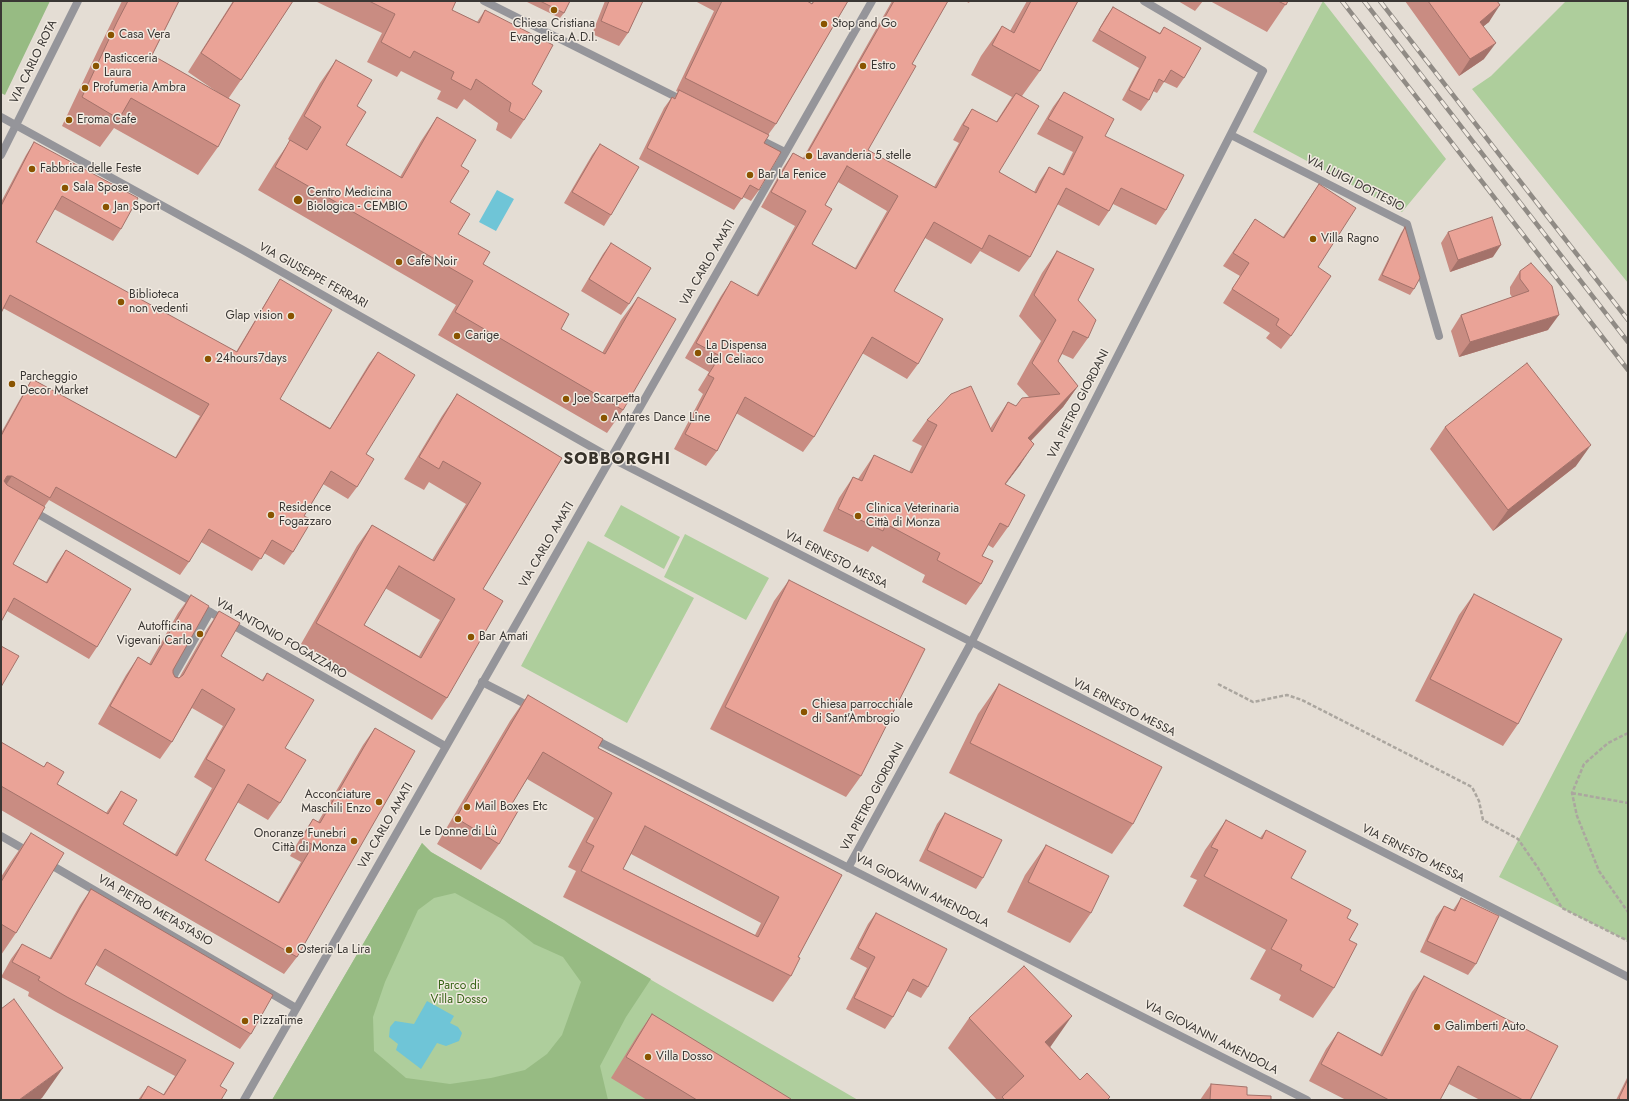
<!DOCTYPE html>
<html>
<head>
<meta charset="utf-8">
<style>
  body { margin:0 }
  #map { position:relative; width:1629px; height:1101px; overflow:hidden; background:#e4ddd4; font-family:Jost,sans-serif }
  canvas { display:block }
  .frame { position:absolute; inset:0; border:2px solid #3a3734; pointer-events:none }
</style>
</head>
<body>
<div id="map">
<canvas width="1629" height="1101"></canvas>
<div class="frame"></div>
</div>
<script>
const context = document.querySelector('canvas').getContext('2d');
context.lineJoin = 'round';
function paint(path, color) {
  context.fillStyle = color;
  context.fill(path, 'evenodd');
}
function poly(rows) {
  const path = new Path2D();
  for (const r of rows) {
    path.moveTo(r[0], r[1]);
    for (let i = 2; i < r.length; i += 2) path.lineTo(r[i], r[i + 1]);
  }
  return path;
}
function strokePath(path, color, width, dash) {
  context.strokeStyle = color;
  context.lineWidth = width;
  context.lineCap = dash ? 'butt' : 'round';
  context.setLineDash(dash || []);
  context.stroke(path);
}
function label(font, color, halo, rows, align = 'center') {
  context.font = font + ' Jost,sans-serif';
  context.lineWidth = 3;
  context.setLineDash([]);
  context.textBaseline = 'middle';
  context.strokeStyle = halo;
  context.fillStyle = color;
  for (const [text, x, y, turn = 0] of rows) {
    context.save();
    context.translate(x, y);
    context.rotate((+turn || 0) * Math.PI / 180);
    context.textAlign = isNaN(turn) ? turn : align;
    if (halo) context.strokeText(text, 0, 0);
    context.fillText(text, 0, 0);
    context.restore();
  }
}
paint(poly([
  [1323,1,1446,159,1402,212,1253,132],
  [1566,1,1628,1,1628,283,1472,89,1491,76],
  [621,505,680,537,664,569,604,536],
  [685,534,769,578,746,620,664,577],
  [588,541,694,598,627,723,521,666],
  [1628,629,1628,941,1499,877],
  [422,843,431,852,858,1100,272,1100]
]), '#aece9c');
paint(poly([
  [1,1,50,1,5,95,1,93],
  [422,843,431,852,651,979,626,1017,600,1066,608,1100,272,1100],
  [455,893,504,920,534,944,563,957,581,982,562,1035,547,1054,525,1070,491,1078,450,1084,406,1078,374,1051,373,1017,385,982,418,910,434,898]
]), '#97bb83');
paint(poly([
  [497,190,514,199,496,231,479,222],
  [427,1001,454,1016,450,1023,458,1027,462,1033,459,1041,446,1046,437,1043,421,1069,396,1050,398,1044,389,1037,390,1027,395,1021,414,1024]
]), '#6fc5d7');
strokePath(poly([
  [1218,684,1253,702,1287,695,1302,700,1472,787,1479,801,1483,820,1518,839,1538,868,1562,908,1628,941],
  [1628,733,1608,743,1584,764,1572,793,1577,816,1599,871,1628,912],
  [1572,793,1628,803]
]), '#aba69f', 2.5, [4, 2]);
strokePath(poly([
  [169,684,210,612]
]), '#95959a', 8);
strokePath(poly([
  [484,1,684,101],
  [1231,135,1407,224,1439,336],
  [755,137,785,152],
  [1,155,16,125],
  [611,458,872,1],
  [31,510,445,746],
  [482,682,531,707],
  [592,738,1307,1100],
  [1,836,29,852],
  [46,862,296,1008],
  [848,868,971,643,1263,71,1144,1]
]), '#95959a', 8);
strokePath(poly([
  [1,117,243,250,611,458,1628,977],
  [16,125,78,1],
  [244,1100,611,458]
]), '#95959a', 8);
const rail = poly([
  [1342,1,1628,370],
  [1364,1,1628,342],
  [1380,1,1628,320]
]);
strokePath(rail, '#908b85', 4.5);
strokePath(rail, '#f1eae1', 3, [9]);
paint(poly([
  [122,1,179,1,152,55,220,94,188,72,233,1,293,1,241,80,228,99,218,147,198,175,114,128,100,147,62,126,98,50],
  [315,1,456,1,452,10,477,22,485,10,532,84,524,120,511,139,496,130,498,123,464,99,457,109,437,99,441,91,401,71,397,77,367,62,382,33],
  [525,1,570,1,564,13,560,18],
  [605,1,643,1,628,33,619,46,592,34],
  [695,1,807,1,812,3,813,1,848,1,776,124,768,135,764,143,759,190,751,201,743,197,734,210,639,159,664,108,672,97,674,98,678,92,676,91,714,11],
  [892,1,948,1,912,64,868,150,934,187,959,143,953,140,962,124,972,109,996,122,1012,97,971,75,981,56,1002,26,1010,31,1027,1,1078,1,1040,71,1022,96,999,172,1034,192,1039,182,1049,167,1062,174,1073,152,1037,134,1053,107,1064,92,1105,136,1166,210,1156,225,1113,204,1109,211,1099,226,1057,204,1030,257,1019,272,980,251,971,264,925,238,894,291,918,364,907,379,862,353,814,437,803,452,736,413,717,451,706,466,674,449,703,394,698,390,709,372,685,358,721,296,731,281,756,296,795,226,761,207,783,168,793,153,803,158],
  [838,182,887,211,855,268,812,244,825,205],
  [965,1,970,1,969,3],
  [1178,1,1203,1,1195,11],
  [1210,1,1288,1,1267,32],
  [1405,1,1497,1,1489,22,1483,26,1484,59,1459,76],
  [1113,7,1160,33,1164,27,1184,78,1177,88,1164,82,1157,93,1153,91,1149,100,1141,111,1122,100,1139,68,1092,41,1106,17],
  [336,60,357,106,346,145,400,177,421,141,437,117,461,166,450,202,458,234,483,264,561,329,602,353,621,320,638,297,623,410,607,433,438,335,456,305,258,190,274,164,290,141,288,139,320,83],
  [34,142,121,229,113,241,54,209,36,242,236,352,272,292,280,279,280,399,330,428,369,364,378,352,366,454,357,487,348,499,323,484,304,516,293,552,284,565,264,553,252,571,201,542,189,562,180,575,49,500,44,507,13,564,46,582,57,563,66,550,97,647,89,659,7,611,1,622,1,433,24,392,32,379,175,458,200,416,3,308,1,313,1,202,26,155],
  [600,144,611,215,604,226,564,203,592,155],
  [1319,184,1318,267,1291,336,1281,349,1266,338,1270,333,1223,303,1240,276,1223,266,1255,219,1283,237],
  [1405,227,1414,289,1410,295,1378,280,1401,233],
  [1448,232,1493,257,1450,272,1441,243],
  [611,243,629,304,621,315,581,291,603,254],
  [1057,251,1078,300,1088,338,1073,359,1062,354,1058,361,1078,386,1063,407,1031,441,1020,465,1005,484,1008,527,993,548,988,545,982,556,981,584,966,605,922,582,925,575,872,546,868,552,823,531,839,498,853,477,858,479,874,455,909,472,922,446,912,441,927,420,990,429,993,424,1008,402,1016,406,1029,397,1017,384,1041,341,1019,316,1042,273],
  [1520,271,1548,330,1459,357,1451,331,1461,315,1512,297,1510,294,1510,287],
  [457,394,562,458,483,589,447,698,432,720,301,644,357,546,372,525,432,560,466,504,429,482,424,490,404,479,442,416],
  [385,588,440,620,419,656,364,625],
  [1445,427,1576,466,1493,531,1430,449],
  [789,580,861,776,846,797,710,729,774,601],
  [1474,594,1518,724,1503,746,1415,701,1459,615],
  [191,595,173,673,175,677,179,678,207,629,219,611,221,656,262,680,267,673,285,748,280,803,268,820,237,802,205,860,278,902,301,862,290,856,301,837,313,819,318,822,363,745,375,728,297,957,284,974,1,810,1,742,44,767,47,762,57,784,106,813,121,791,123,824,175,854,212,788,194,777,223,726,192,708,172,742,160,759,98,724,126,675,138,657,149,664,178,613],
  [999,684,1133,824,1112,854,949,773,978,714],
  [528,695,598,748,842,875,798,957,791,976,773,1002,563,897,576,871,568,867,594,818,527,779,510,807,499,844,481,870,437,844,510,721],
  [631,854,761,923,755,935,623,869],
  [945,813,983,878,976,889,919,861,937,824],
  [1226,820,1260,838,1266,830,1291,878,1347,918,1349,940,1334,988,1313,1018,1279,1000,1281,995,1250,979,1266,950,1183,906,1197,880,1190,877,1205,850],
  [31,833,16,933,1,955,1,877,10,863],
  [1046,845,1091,913,1070,943,1007,912,1025,875],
  [91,889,251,1034,240,1049,96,965,85,984,220,1086,221,1100,138,1100,148,1086,163,1095,175,1076,56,1012,28,996,29,992,1,977,11,959,22,944,49,959,80,905],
  [1461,898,1476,964,1468,975,1420,952,1436,917,1444,906,1453,910],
  [876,913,928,987,921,998,907,991,893,1017,885,1029,846,1009,867,968,850,959,868,924],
  [1424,976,1530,1100,1480,1100,1449,1084,1440,1100,1346,1100,1309,1081,1326,1049,1338,1032,1380,1054,1412,992],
  [652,1014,790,1100,647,1100,611,1078,637,1036],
  [969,1018,1051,1046,1050,1047,1080,1080,1110,1097,1108,1100,997,1100,948,1048],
  [1628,1076,1628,1100,1616,1100],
  [1211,1084,1247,1095,1271,1100,1200,1100]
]), '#c98c82');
paint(poly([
  [1500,5,1489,22,1468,39,1480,22],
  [1496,43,1484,59,1459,76,1470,59],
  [1501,245,1493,257,1450,272,1458,260],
  [1559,315,1548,330,1459,357,1470,342],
  [1078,386,1063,407,1013,459,1028,438],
  [1034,444,1020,465,990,505,1005,484],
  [1591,445,1576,466,1493,531,1508,510],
  [7,476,12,476,4,488,1,488],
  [1072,1016,1051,1046,1024,1072,1045,1042],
  [63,1068,42,1098,39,1100,19,1100]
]), '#a4726a');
const building = poly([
  [128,1,179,1,152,55,240,105,218,147,131,98,119,119,82,97,117,22,128,1],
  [234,1,293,1,241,80,201,53,234,1],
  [369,1,456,1,452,10,479,23,485,10,553,45,532,84,542,91,524,120,509,111,511,103,476,79,471,90,451,79,454,72,414,51,410,58,381,42,395,14,369,1],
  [540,1,570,1,564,13,540,1],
  [609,1,643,1,628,33,601,21,609,1],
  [722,1,807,1,812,4,814,1,848,1,776,124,685,78,722,1],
  [894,1,948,1,912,64,916,66,868,150,936,188,969,128,963,125,972,109,997,122,1016,93,1039,106,999,172,1036,193,1049,167,1064,175,1083,137,1048,119,1064,92,1114,119,1105,136,1184,175,1166,210,1121,188,1109,211,1066,188,1030,257,989,235,982,249,934,222,894,291,943,319,918,364,872,337,814,437,745,397,717,451,685,434,714,378,708,375,720,356,696,343,731,281,758,296,806,211,771,192,793,153,804,159,894,1],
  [847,166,898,196,856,269,812,244,832,209,825,205,847,166],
  [1031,1,1078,1,1040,71,992,45,1002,26,1014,33,1031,1],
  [1278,1,1288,1,1286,5,1278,1],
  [1428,1,1497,1,1500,5,1480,22,1496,43,1470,59,1428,1],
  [1113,7,1160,34,1164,27,1201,48,1184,78,1171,70,1164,82,1159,79,1149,100,1129,90,1146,57,1099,30,1113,7],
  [336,60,372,80,357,106,366,112,346,145,402,178,437,117,476,140,461,166,469,171,450,202,470,214,458,234,490,252,483,264,569,314,561,329,605,354,638,297,676,319,623,410,455,312,473,281,275,167,290,140,307,150,321,127,304,116,336,60],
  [679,90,769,135,764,143,781,152,759,190,750,185,742,199,647,148,672,97,675,99,679,90],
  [34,142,138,198,121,229,62,196,36,242,237,352,280,279,332,310,280,399,330,429,378,352,415,375,366,454,374,459,357,487,331,471,304,516,312,520,293,552,272,540,261,559,209,529,189,562,56,487,50,498,12,476,7,476,4,481,7,485,45,507,13,564,47,583,66,550,131,589,97,647,14,598,1,622,1,436,32,379,176,458,209,404,10,295,1,313,1,206,34,142],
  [600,144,639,167,611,215,572,192,600,144],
  [1319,184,1356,208,1318,267,1331,276,1291,336,1276,325,1279,319,1232,289,1249,263,1233,253,1255,219,1284,238,1319,184],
  [1492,217,1501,245,1458,260,1448,232,1492,217],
  [1405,227,1420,278,1414,289,1382,275,1405,227],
  [611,243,651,268,629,304,589,279,611,243],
  [1057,251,1094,269,1078,300,1096,320,1088,338,1073,331,1058,361,1078,386,1028,438,1034,444,1005,484,1025,495,1008,527,1000,523,982,556,993,561,981,584,937,560,940,553,886,524,883,531,838,509,853,477,862,481,874,455,912,473,937,425,927,420,951,394,971,386,992,432,1008,402,1016,406,1022,398,1060,394,1032,363,1056,320,1034,295,1057,251],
  [1531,263,1552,286,1559,315,1470,342,1461,315,1529,291,1520,279,1520,271,1531,263],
  [1527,363,1591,445,1508,510,1445,427,1527,363],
  [457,394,562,458,483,589,503,601,447,698,316,623,372,525,434,561,481,483,443,461,439,469,419,457,457,394],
  [399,566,455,599,421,658,364,625,399,566],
  [789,580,925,649,861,776,725,707,789,580],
  [1474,594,1562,639,1518,724,1430,679,1474,594],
  [191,595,209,606,173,670,173,673,175,677,179,678,183,675,219,611,240,623,221,656,263,681,267,673,314,700,285,748,306,760,280,803,248,784,205,860,279,903,313,845,302,838,313,819,320,823,375,728,415,751,297,957,1,786,1,742,44,767,47,762,64,772,57,784,108,814,121,791,137,800,123,824,177,856,225,770,206,759,235,709,202,689,172,742,110,706,138,657,151,665,191,595],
  [1,646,19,656,1,687,1,646],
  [999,684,1162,767,1133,824,970,743,999,684],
  [528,695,603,739,598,748,842,875,798,957,800,958,791,976,581,871,594,846,586,842,612,793,543,752,510,807,518,811,499,844,456,818,528,695],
  [645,826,779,897,758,937,623,869,645,826],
  [945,813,1002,840,983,878,927,850,945,813],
  [1226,820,1262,839,1266,830,1306,851,1291,878,1351,910,1347,918,1358,924,1349,940,1357,944,1334,988,1300,970,1302,965,1271,949,1287,920,1204,876,1218,850,1211,847,1226,820],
  [31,833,64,853,16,933,1,924,1,882,31,833],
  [1046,845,1109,876,1091,913,1028,882,1046,845],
  [91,889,273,995,251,1034,105,949,85,984,234,1063,220,1086,227,1090,221,1100,140,1100,148,1086,164,1095,186,1060,67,997,38,980,40,977,12,962,22,944,51,959,91,889],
  [1461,898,1499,916,1476,964,1427,941,1444,906,1455,911,1461,898],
  [876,913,947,949,928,987,913,979,893,1017,854,998,875,957,858,948,876,913],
  [1024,966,1072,1016,1045,1042,1080,1080,1087,1073,1110,1097,1107,1100,1005,1100,1002,1097,1024,1076,969,1018,1024,966],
  [1424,976,1558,1046,1530,1100,1523,1100,1458,1066,1440,1100,1389,1100,1321,1064,1338,1032,1382,1056,1424,976],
  [14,999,63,1068,19,1100,1,1100,1,1009,14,999],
  [652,1014,791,1099,790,1100,697,1100,626,1057,652,1014],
  [1628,1079,1628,1100,1619,1100,1620,1099,1619,1098,1628,1079],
  [1211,1084,1247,1087,1247,1095,1271,1096,1271,1100,1210,1100,1211,1084]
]);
paint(building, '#eaa397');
strokePath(building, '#a4726a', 1);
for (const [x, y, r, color] of [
  [554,10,4,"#895400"],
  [824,24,4,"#895400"],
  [111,35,4,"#895400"],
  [96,66,4,"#895400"],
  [863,66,4,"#895400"],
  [85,88,4,"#895400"],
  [69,120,4,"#895400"],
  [809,156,4,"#895400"],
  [32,169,4,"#895400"],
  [750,175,4,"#895400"],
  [65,188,4,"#895400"],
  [298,200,5,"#895400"],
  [106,207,4,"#895400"],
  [1313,239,4,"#895400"],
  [399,262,4,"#895400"],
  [121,302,4,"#895400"],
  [291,316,4,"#895400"],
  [457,336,4,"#895400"],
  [698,353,4,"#895400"],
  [208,359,4,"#895400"],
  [12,384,4,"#895400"],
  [566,399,4,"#895400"],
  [604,418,4,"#895400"],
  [271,515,4,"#895400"],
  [858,516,4,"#895400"],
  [200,634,4,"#895400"],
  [471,637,4,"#895400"],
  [804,712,4,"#895400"],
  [379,802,4,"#895400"],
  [467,807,4,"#895400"],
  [458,819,4,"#895400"],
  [354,841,4,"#895400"],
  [289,950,4,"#895400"],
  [245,1021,4,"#895400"],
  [1437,1027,4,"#895400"],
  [648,1057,4,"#895400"]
]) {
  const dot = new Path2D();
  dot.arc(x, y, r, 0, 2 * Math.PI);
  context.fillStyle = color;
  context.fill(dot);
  strokePath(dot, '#f1eae1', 1.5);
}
label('12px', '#3a3734', '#f1eae1', [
  ["Chiesa Cristiana",554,24,"center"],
  ["Evangelica A.D.I.",554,38,"center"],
  ["Stop and Go",832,24],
  ["Casa Vera",119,35],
  ["Pasticceria",104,59],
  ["Laura",104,73],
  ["Estro",871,66],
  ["Profumeria Ambra",93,88],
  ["Eroma Cafe",77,120],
  ["Lavanderia 5 stelle",817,156],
  ["Fabbrica delle Feste",40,169],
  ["Bar La Fenice",758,175],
  ["Sala Spose",73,188],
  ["Centro Medicina",307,193],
  ["Biologica - CEMBIO",307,207],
  ["Jan Sport",114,207],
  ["Villa Ragno",1321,239],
  ["Cafe Noir",407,262],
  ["Biblioteca",129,295],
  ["non vedenti",129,309],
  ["Glap vision",283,316,"right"],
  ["Carige",465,336],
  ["La Dispensa",706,346],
  ["del Celiaco",706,360],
  ["24hours7days",216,359],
  ["Parcheggio",20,377],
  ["Decor Market",20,391],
  ["Joe Scarpetta",574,399],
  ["Antares Dance Line",612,418],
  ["Residence",279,508],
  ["Fogazzaro",279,522],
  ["Clinica Veterinaria",866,509],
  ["Città di Monza",866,523],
  ["Autofficina",192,627,"right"],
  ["Vigevani Carlo",192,641,"right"],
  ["Bar Amati",479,637],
  ["Chiesa parrocchiale",812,705],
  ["di Sant'Ambrogio",812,719],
  ["Acconciature",371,795,"right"],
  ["Maschili Enzo",371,809,"right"],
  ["Mail Boxes Etc",475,807],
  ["Le Donne di Lù",458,832,"center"],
  ["Onoranze Funebri",346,834,"right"],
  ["Città di Monza",346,848,"right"],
  ["Osteria La Lira",297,950],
  ["PizzaTime",253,1021],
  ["Galimberti Auto",1445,1027],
  ["Villa Dosso",656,1057]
], 'left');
label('12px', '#3a3734', '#f1eae1', [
  ["VIA CARLO ROTA",34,62,-64],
  ["VIA LUIGI DOTTESIO",1355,184,27],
  ["VIA CARLO AMATI",708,263,-60],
  ["VIA GIUSEPPE FERRARI",313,276,29],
  ["VIA PIETRO GIORDANI",1079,404,-63],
  ["VIA CARLO AMATI",547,545,-60],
  ["VIA ERNESTO MESSA",836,560,27],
  ["VIA ANTONIO FOGAZZARO",281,639,30],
  ["VIA ERNESTO MESSA",1124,708,27],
  ["VIA PIETRO GIORDANI",873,797,-62],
  ["VIA CARLO AMATI",386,826,-60],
  ["VIA ERNESTO MESSA",1413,854,27],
  ["VIA GIOVANNI AMENDOLA",922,891,27],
  ["VIA PIETRO METASTASIO",155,911,30],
  ["VIA GIOVANNI AMENDOLA",1211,1038,27]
]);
label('12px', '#366315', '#f1eae1', [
  ["Parco di",459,986],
  ["Villa Dosso",459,1000]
]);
context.letterSpacing = '1px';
label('bold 16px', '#363129', '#f1eae1', [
  ["SOBBORGHI",617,460]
]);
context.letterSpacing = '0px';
</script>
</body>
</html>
